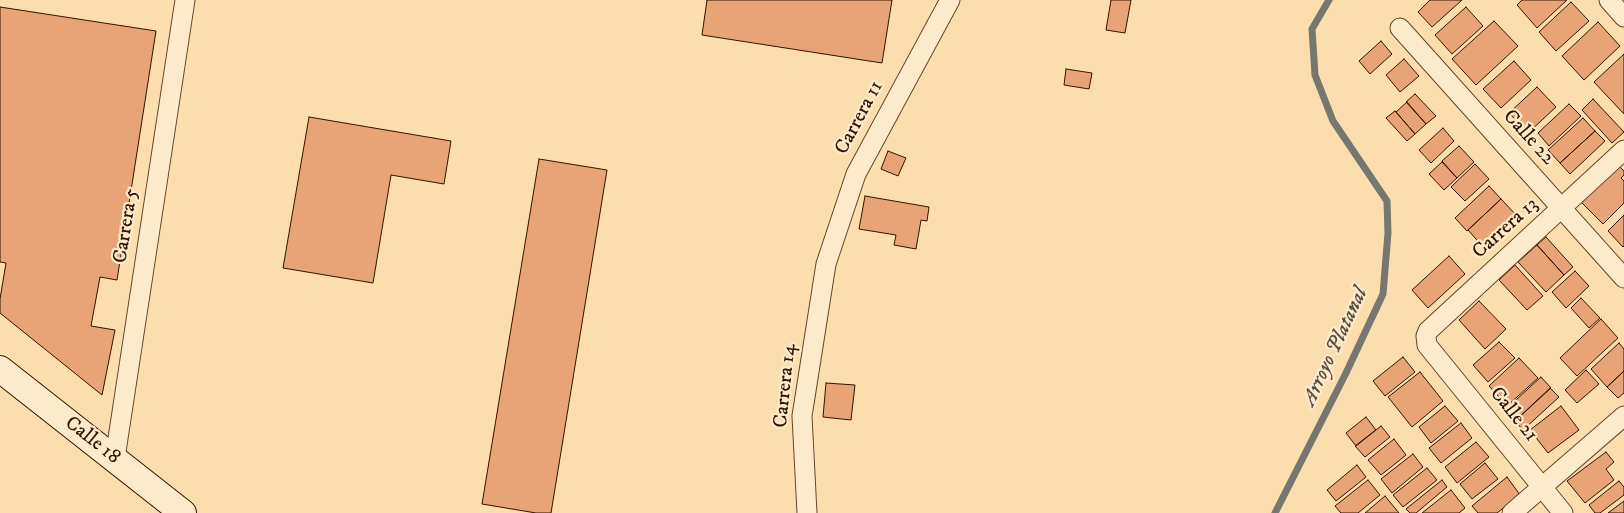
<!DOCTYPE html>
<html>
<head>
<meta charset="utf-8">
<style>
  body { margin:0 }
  canvas { display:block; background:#fcdeae }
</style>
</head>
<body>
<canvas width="1624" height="513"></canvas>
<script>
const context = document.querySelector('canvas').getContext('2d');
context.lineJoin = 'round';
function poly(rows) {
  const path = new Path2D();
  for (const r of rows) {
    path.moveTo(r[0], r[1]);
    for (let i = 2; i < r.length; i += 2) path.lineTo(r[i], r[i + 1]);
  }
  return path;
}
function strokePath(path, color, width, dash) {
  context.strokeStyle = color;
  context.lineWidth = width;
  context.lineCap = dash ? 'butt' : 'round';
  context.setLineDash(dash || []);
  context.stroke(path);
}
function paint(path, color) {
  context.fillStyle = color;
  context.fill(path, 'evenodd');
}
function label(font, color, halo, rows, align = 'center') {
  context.font = font + ' "IM FELL DW Pica",serif';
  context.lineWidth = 4.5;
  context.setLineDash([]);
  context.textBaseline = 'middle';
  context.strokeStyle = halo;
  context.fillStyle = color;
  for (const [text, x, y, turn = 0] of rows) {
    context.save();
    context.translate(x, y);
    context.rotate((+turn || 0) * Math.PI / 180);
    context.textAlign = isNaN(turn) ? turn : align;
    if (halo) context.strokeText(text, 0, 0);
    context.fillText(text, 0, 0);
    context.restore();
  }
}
strokePath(poly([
  [1275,513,1346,373,1383,294,1388,233,1387,201,1333,121,1315,75,1312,29,1329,0]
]), '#76776e', 7);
const building = poly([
  [707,0,892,0,882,63,702,35,707,0],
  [1111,0,1131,0,1125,33,1106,30,1111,0],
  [1430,0,1462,0,1432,27,1418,12,1430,0],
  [1522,0,1567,0,1537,28,1517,5,1522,0],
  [1571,2,1589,21,1556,51,1539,32,1571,2],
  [0,7,156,31,117,280,100,277,91,326,115,330,102,395,0,313,0,299,6,263,0,262,0,7],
  [1466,7,1483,26,1452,54,1435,35,1466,7],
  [1494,21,1518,46,1476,85,1452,59,1494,21],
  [1598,22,1620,46,1584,80,1562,56,1598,22],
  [1381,41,1392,54,1370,74,1359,61,1381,41],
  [1624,54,1624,114,1594,82,1624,54],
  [1404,59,1419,76,1400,92,1386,75,1404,59],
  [1514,61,1531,80,1501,108,1483,89,1514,61],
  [1066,69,1092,73,1089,89,1064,85,1066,69],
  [1537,87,1556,107,1528,133,1509,113,1537,87],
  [1415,94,1436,116,1426,124,1406,102,1415,94],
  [1593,99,1624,132,1612,143,1582,110,1593,99],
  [1407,102,1426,124,1415,134,1396,112,1407,102],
  [1569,104,1581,116,1549,146,1538,133,1569,104],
  [1395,111,1415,134,1407,141,1386,118,1395,111],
  [309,117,451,141,444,184,391,175,373,283,283,268,309,117],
  [1583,118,1595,131,1560,163,1548,150,1583,118],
  [1443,128,1454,141,1431,163,1419,150,1443,128],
  [1595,131,1605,141,1570,174,1560,163,1595,131],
  [1459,146,1474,162,1457,178,1442,161,1459,146],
  [888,151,906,158,898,176,881,169,888,151],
  [539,159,607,170,551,513,536,513,482,504,539,159],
  [1442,162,1457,178,1444,190,1429,174,1442,162],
  [1475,164,1489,179,1465,201,1451,187,1475,164],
  [1618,165,1624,171,1624,175,1621,178,1624,181,1624,203,1603,224,1581,202,1618,165],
  [1489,186,1501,199,1467,231,1455,218,1489,186],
  [865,196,929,207,927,221,921,220,916,249,894,245,896,235,859,229,865,196],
  [1501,199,1518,217,1484,248,1468,230,1501,199],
  [1624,215,1624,246,1623,247,1608,231,1624,215],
  [1546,237,1573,267,1564,275,1537,245,1546,237],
  [1537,245,1564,275,1546,292,1518,262,1537,245],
  [1449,256,1465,274,1428,308,1412,290,1449,256],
  [1515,265,1543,296,1527,310,1499,280,1515,265],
  [1575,271,1589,286,1566,308,1552,292,1575,271],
  [1581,298,1600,318,1589,328,1571,308,1581,298],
  [1479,301,1506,329,1485,349,1459,320,1479,301],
  [1601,319,1618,338,1577,376,1560,358,1601,319],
  [1499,342,1515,358,1488,382,1473,365,1499,342],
  [1619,343,1624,349,1624,371,1607,387,1591,369,1619,343],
  [1403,357,1415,372,1385,396,1373,381,1403,357],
  [1519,358,1538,378,1507,406,1489,386,1519,358],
  [1586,370,1599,384,1577,403,1565,390,1586,370],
  [1624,371,1624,393,1618,398,1607,387,1624,371],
  [1420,372,1443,401,1412,427,1388,397,1420,372],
  [1541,377,1551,388,1515,421,1505,410,1541,377],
  [826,383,855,385,851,420,823,417,826,383],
  [1550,388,1559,397,1523,430,1515,421,1550,388],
  [1445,406,1458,421,1431,443,1419,427,1445,406],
  [1561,406,1579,430,1548,453,1530,430,1561,406],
  [1366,417,1376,430,1356,446,1346,433,1366,417],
  [1461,423,1472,438,1441,463,1429,448,1461,423],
  [1381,426,1390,437,1365,457,1355,446,1381,426],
  [1394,439,1406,455,1381,475,1368,460,1394,439],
  [1476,442,1489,457,1457,483,1445,467,1476,442],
  [1606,452,1614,462,1606,469,1614,480,1585,503,1567,481,1606,452],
  [1413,454,1423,467,1392,493,1381,479,1413,454],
  [1485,463,1498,479,1472,499,1460,484,1485,463],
  [1357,465,1366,477,1336,501,1327,490,1357,465],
  [1427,468,1437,480,1403,507,1393,495,1427,468],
  [1507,477,1520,495,1497,513,1478,513,1472,506,1507,477],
  [1368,480,1380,495,1358,513,1341,513,1335,506,1368,480],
  [1442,480,1447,487,1416,513,1410,513,1406,509,1442,480],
  [1619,481,1624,487,1624,495,1600,513,1595,513,1589,505,1619,481],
  [1451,490,1465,508,1459,513,1422,513,1451,490],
  [1385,496,1399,513,1365,513,1385,496],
  [1624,501,1624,513,1608,513,1624,501]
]);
paint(building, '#e8a476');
strokePath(building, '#311301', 1);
const street = poly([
  [1609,0,1624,17],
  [1400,28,1624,278],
  [115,458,185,0],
  [807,513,802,416,826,264,856,174,950,0],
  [1512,513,1624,416],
  [1563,513,1427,345,1426,336,1428,331,1624,150]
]);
const secondary = poly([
  [0,369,183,513]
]);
strokePath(street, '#64462c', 21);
strokePath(secondary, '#311301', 28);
strokePath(street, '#fdeaca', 19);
strokePath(secondary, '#fdeaca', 26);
label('20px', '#311301', '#fdeaca', [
  ["Carrera 11",860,118,-62],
  ["Calle 22",1528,138,48],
  ["Carrera 5",127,226,-81],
  ["Carrera 13",1506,229,-42],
  ["Carrera 14",786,386,-84],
  ["Calle 21",1513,415,51],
  ["Calle 18",92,441,38]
]);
label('italic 21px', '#594d40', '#fdeaca', [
  ["Arroyo Platanal",1336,347,-65]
]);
</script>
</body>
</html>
